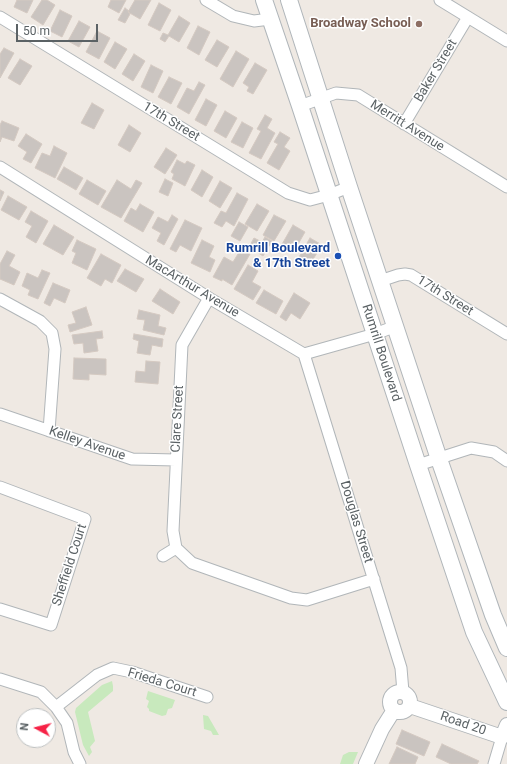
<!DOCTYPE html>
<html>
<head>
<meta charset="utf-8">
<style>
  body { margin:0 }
  #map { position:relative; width:507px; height:764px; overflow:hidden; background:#efe9e3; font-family:Roboto,sans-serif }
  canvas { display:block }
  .north { position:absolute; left:16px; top:708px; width:40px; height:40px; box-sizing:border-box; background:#fff; border:1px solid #bdc0c1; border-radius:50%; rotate:277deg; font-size:11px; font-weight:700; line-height:16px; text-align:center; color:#5b6265 }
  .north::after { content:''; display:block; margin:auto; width:14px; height:18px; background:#f62246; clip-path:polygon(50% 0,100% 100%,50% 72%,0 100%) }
  .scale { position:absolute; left:16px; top:24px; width:82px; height:18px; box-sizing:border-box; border:2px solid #5b6265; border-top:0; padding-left:5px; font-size:12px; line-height:14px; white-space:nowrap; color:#5b6265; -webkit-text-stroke:3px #fff; paint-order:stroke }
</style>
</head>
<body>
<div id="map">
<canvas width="507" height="764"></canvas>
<div class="north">N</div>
<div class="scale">50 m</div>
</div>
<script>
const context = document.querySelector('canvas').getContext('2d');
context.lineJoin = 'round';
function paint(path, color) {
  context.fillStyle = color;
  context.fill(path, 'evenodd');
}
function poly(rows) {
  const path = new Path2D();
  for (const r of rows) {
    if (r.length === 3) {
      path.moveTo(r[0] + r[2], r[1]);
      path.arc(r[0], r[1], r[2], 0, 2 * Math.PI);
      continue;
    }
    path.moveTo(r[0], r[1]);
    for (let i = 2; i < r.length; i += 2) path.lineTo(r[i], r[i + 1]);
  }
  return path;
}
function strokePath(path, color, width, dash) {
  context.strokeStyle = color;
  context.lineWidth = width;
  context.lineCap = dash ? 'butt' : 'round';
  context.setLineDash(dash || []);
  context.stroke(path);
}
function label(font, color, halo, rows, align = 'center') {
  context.font = font + ' Roboto,sans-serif';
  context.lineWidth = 3;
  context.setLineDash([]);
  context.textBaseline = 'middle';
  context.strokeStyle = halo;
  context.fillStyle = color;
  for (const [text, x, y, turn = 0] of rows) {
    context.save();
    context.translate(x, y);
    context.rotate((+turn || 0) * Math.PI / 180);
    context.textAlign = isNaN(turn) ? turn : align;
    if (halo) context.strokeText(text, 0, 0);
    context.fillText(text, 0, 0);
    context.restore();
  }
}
paint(poly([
  [112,681,113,686,113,691,88,712,95,741,90,747,92,752,89,756,83,745,75,712,76,708,102,685],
  [148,691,175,700,172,708,168,709,166,715,162,716,149,711,149,709,147,707,149,701,146,699],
  [203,715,208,716,219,735,213,735,211,731,204,729],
  [349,752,358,752,353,764,340,764,343,755]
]), '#c8e9bd');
const building = poly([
  [17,0,33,0,27,13,14,7,17,0],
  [42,0,47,0,55,5,43,25,31,17,42,0],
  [111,0,126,0,119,13,108,7,111,0],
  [135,0,151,0,140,19,128,12,135,0],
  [159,3,171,10,160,31,148,25,159,3],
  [125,8,129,11,128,12,130,14,125,23,118,20,125,8],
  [60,10,72,16,62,37,50,31,60,10],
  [179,16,190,23,179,42,169,36,165,42,160,39,163,33,168,35,179,16],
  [79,21,90,27,79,47,68,41,79,21],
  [198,26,210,32,199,55,187,48,198,26],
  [97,31,110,38,99,59,86,52,97,31],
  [217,40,229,47,217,67,205,60,217,40],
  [115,42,127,49,115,69,104,62,115,42],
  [4,48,14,53,0,78,0,54,4,48],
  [236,51,249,59,233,87,220,79,236,51],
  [134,54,145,61,133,81,122,74,134,54],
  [20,59,32,66,20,85,8,78,20,59],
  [255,63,267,70,253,94,247,91,249,87,243,83,255,63],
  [151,65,163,71,153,93,141,87,151,65],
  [169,77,182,83,171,104,158,97,169,77],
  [199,82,205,85,189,114,177,107,187,88,194,91,199,82],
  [206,99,217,105,206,126,195,120,206,99],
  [92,103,104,110,94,129,81,123,92,103],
  [225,111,237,118,226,138,214,131,225,111],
  [265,115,272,119,267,128,275,133,261,159,249,153,261,131,257,129,265,115],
  [2,121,19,128,14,141,2,137,0,142,0,125,2,121],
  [242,122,253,128,243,148,231,142,242,122],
  [129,125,141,133,130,152,118,145,129,125],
  [280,132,290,138,284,147,290,151,279,170,267,163,278,144,274,142,280,132],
  [26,134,42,144,31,163,23,159,27,152,18,146,26,134],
  [54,146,67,153,55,178,35,168,42,153,50,156,54,146],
  [166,148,177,155,165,174,154,167,166,148],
  [177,160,185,164,187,161,195,165,185,186,172,179,174,174,171,172,177,160],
  [64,167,83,178,76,190,57,179,64,167],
  [202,170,213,177,202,197,191,190,202,170],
  [165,179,173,183,168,196,159,192,165,179],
  [87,180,106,191,98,205,79,194,87,180],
  [117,180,131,189,136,180,142,183,121,218,101,207,117,180],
  [220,181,232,188,220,208,209,201,220,181],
  [0,190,4,192,0,201,0,190],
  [237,193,248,199,234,226,226,221,222,227,214,223,221,211,226,213,237,193],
  [8,196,27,207,19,220,1,210,8,196],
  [140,204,154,212,143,232,124,221,131,208,136,211,140,204],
  [257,204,269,211,257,231,245,224,257,204],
  [31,211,48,221,36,243,26,237,32,226,25,222,31,211],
  [172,215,178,219,164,245,157,241,161,233,152,228,158,217,168,222,172,215],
  [274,215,286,221,274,241,263,235,274,215],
  [185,220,202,228,191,251,180,245,176,252,170,249,185,220],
  [239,222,248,227,240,241,231,236,239,222],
  [54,225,74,237,63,255,43,244,54,225],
  [293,225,305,232,293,253,281,246,293,225],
  [265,237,272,241,263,256,249,247,254,238,262,242,265,237],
  [310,238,322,245,310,264,299,257,310,238],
  [77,240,96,249,87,270,72,263,76,253,72,251,77,240],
  [202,240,214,246,209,257,215,260,210,272,191,263,202,240],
  [241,249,250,254,232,285,222,279,222,281,213,277,224,257,233,262,241,249],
  [7,251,15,255,9,266,20,272,14,285,0,279,0,264,7,251],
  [101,254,121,265,112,283,105,279,101,286,87,278,101,254],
  [248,265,258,271,252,282,261,287,253,300,234,289,248,265],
  [125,269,144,279,136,292,117,281,125,269],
  [42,270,50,273,38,299,28,295,30,290,22,286,27,273,38,278,42,270],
  [53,283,70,290,65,303,54,298,50,306,44,303,53,283],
  [160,289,180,302,173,314,152,301,160,289],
  [264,290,283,301,276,314,256,303,264,290],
  [294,293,310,303,300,319,291,313,286,321,280,317,294,293],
  [86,307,92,325,70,332,68,325,76,323,72,312,86,307],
  [139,310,160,315,158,326,166,328,164,335,143,330,145,320,137,319,139,310],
  [102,331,103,338,96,339,98,351,84,353,83,343,74,344,72,335,102,331],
  [134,334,163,339,162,347,152,345,150,355,137,353,139,341,133,339,134,334],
  [74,358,106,359,106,375,89,374,89,380,73,379,74,358],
  [146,361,160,362,158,384,135,382,136,371,145,372,146,361],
  [402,730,430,742,424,756,396,744,402,730],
  [442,744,479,761,477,764,451,764,436,757,442,744],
  [397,747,418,757,415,764,389,764,397,747]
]);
paint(building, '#cac4c0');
strokePath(building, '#d4c9c1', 1);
const minor = poly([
  [206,0,233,16,254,21,270,19],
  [440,0,507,41],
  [0,17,288,193,310,200,329,195,349,187],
  [300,106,336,93,358,95,507,187],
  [404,124,468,17],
  [0,167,209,298,304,354,375,334,396,326],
  [380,281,398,275,405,274,411,275,507,334],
  [209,298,182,345,173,531,176,548,192,563,291,598,307,600,374,579],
  [0,299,40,321,52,333,55,349,49,431],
  [304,354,401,668,403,692],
  [0,414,132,459,176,460],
  [418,465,471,448,494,452,507,461],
  [0,487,85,519,51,625,0,609],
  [163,556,176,548],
  [0,679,41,692,56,707,67,723,74,752,80,764],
  [56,707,97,675,113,668,132,672,207,697],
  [494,764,502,737]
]);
const tertiary = poly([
  [400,702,10],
  [410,706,502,737,507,725],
  [366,764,382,729,394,710]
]);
const secondary = poly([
  [264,0,300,106,418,465,474,632,507,702],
  [289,0,349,187,439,459,493,615,507,648]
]);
strokePath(minor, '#b1b6b9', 13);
strokePath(tertiary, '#b1b6b9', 16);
strokePath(secondary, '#b0b6ba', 18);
strokePath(minor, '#fff', 11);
strokePath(tertiary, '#fff', 14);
strokePath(secondary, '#fff', 16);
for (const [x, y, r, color] of [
  [419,24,4,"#8d6e63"],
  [338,256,4,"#1a4fb4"]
]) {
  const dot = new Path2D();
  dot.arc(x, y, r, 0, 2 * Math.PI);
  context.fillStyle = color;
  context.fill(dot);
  strokePath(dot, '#fff', 1.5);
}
label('bold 13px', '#785e54', '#fff', [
  ["Broadway School",411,24]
], 'right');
label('13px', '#5b6265', '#fff', [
  ["Baker Street",436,71,-59],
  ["17th Street",171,122,31],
  ["Merritt Avenue",407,126,32],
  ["MacArthur Avenue",192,287,31],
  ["17th Street",445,296,32],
  ["Rumrill Boulevard",381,353,72],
  ["Clare Street",178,419,-87],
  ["Kelley Avenue",87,444,19],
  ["Douglas Street",356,522,73],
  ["Sheffield Court",70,565,-72],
  ["Frieda Court",162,683,17],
  ["Road 20",463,724,19]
]);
label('bold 13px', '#164399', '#fff', [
  ["Rumrill Boulevard",330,249],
  ["& 17th Street",330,264]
], 'right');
</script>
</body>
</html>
